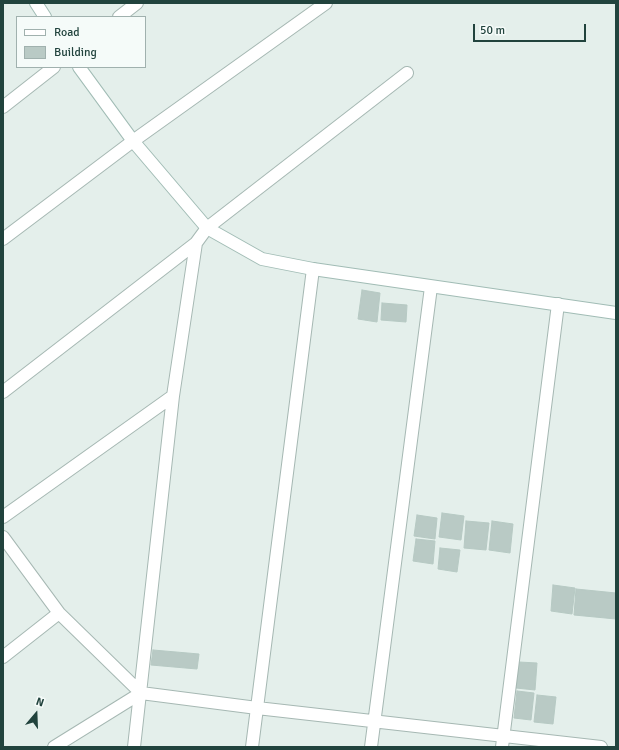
<!DOCTYPE html>
<html>
<head>
<meta charset="utf-8">
<style>
  body { margin:0 }
  #map { position:relative; width:619px; height:750px; overflow:hidden; background:#e4efeb; font-family:Signika,sans-serif }
  canvas { display:block }
  .frame { position:absolute; inset:0; border:4px solid #21433d; pointer-events:none }
  .legend { position:absolute; left:16px; top:16px; width:130px; height:52px; box-sizing:border-box; background:#f5fbf9; border:1px solid #a0b1ae; margin:0; padding:5px 7px; list-style:none; font-size:12px; color:#21433d }
  .legend li { display:flex; align-items:center; gap:8px; height:20px }
  .legend b { width:20px; border:1px solid #a0b1ae }
  .north { position:absolute; left:16px; top:694px; width:40px; height:40px; -webkit-text-stroke:3px #f5fbf9; paint-order:stroke; rotate:19deg; font-size:11px; font-weight:700; line-height:16px; text-align:center; color:#21433d }
  .north::after { content:''; display:block; margin:auto; width:14px; height:18px; background:#21433d; clip-path:polygon(50% 0,100% 100%,50% 72%,0 100%) }
  .scale { position:absolute; left:473px; top:24px; width:113px; height:18px; box-sizing:border-box; border:2px solid #21433d; border-top:0; padding-left:5px; font-size:12px; line-height:14px; white-space:nowrap; color:#21433d; -webkit-text-stroke:3px #f5fbf9; paint-order:stroke }
</style>
</head>
<body>
<div id="map">
<canvas width="619" height="750"></canvas>
<div class="frame"></div>
<ul class="legend">
<li><b style="height:5px;background:#fff"></b>Road</li>
<li><b style="height:11px;background:#b9cac5"></b>Building</li>
</ul>
<div class="north">N</div>
<div class="scale">50 m</div>
</div>
<script>
const context = document.querySelector('canvas').getContext('2d');
context.lineJoin = 'round';
function paint(path, color) {
  context.fillStyle = color;
  context.fill(path, 'evenodd');
}
function poly(rows) {
  const path = new Path2D();
  for (const r of rows) {
    path.moveTo(r[0], r[1]);
    for (let i = 2; i < r.length; i += 2) path.lineTo(r[i], r[i + 1]);
  }
  return path;
}
function strokePath(path, color, width, dash) {
  context.strokeStyle = color;
  context.lineWidth = width;
  context.lineCap = dash ? 'butt' : 'round';
  context.setLineDash(dash || []);
  context.stroke(path);
}
const building = poly([
  [362,290,380,293,377,322,358,319,362,290],
  [382,303,407,305,406,322,381,320,382,303],
  [442,513,464,516,461,540,439,537,442,513],
  [417,515,437,518,435,539,414,536,417,515],
  [466,521,489,523,486,550,464,548,466,521],
  [492,521,513,524,510,553,489,550,492,521],
  [416,539,435,541,433,564,413,561,416,539],
  [440,548,460,550,457,572,438,569,440,548],
  [553,585,575,588,572,614,551,611,553,585],
  [576,589,616,593,616,619,574,615,576,589],
  [153,650,199,654,197,669,151,665,153,650],
  [519,662,537,663,535,690,516,688,519,662],
  [517,691,534,693,531,720,514,718,517,691],
  [537,695,556,697,553,724,534,722,537,695]
]);
paint(building, '#b9cac5');
strokePath(building, '#b6c9c3', 1);
const street = poly([
  [119,17,137,3],
  [3,107,54,67],
  [3,239,133,141,326,3],
  [3,392,196,243,207,228,407,73],
  [3,517,173,396],
  [3,537,59,613,141,693,257,708,601,747],
  [3,657,59,613],
  [54,747,141,693],
  [134,747,173,396,196,243],
  [252,747,313,269],
  [371,747,431,287],
  [502,747,558,304]
]);
const secondary = poly([
  [36,3,45,17],
  [79,67,133,141,207,228,262,259,313,269,616,313]
]);
strokePath(street, '#a6b8b3', 14);
strokePath(secondary, '#a1bcb5', 14);
strokePath(street, '#fff', 12);
strokePath(secondary, '#fff', 12);
</script>
</body>
</html>
